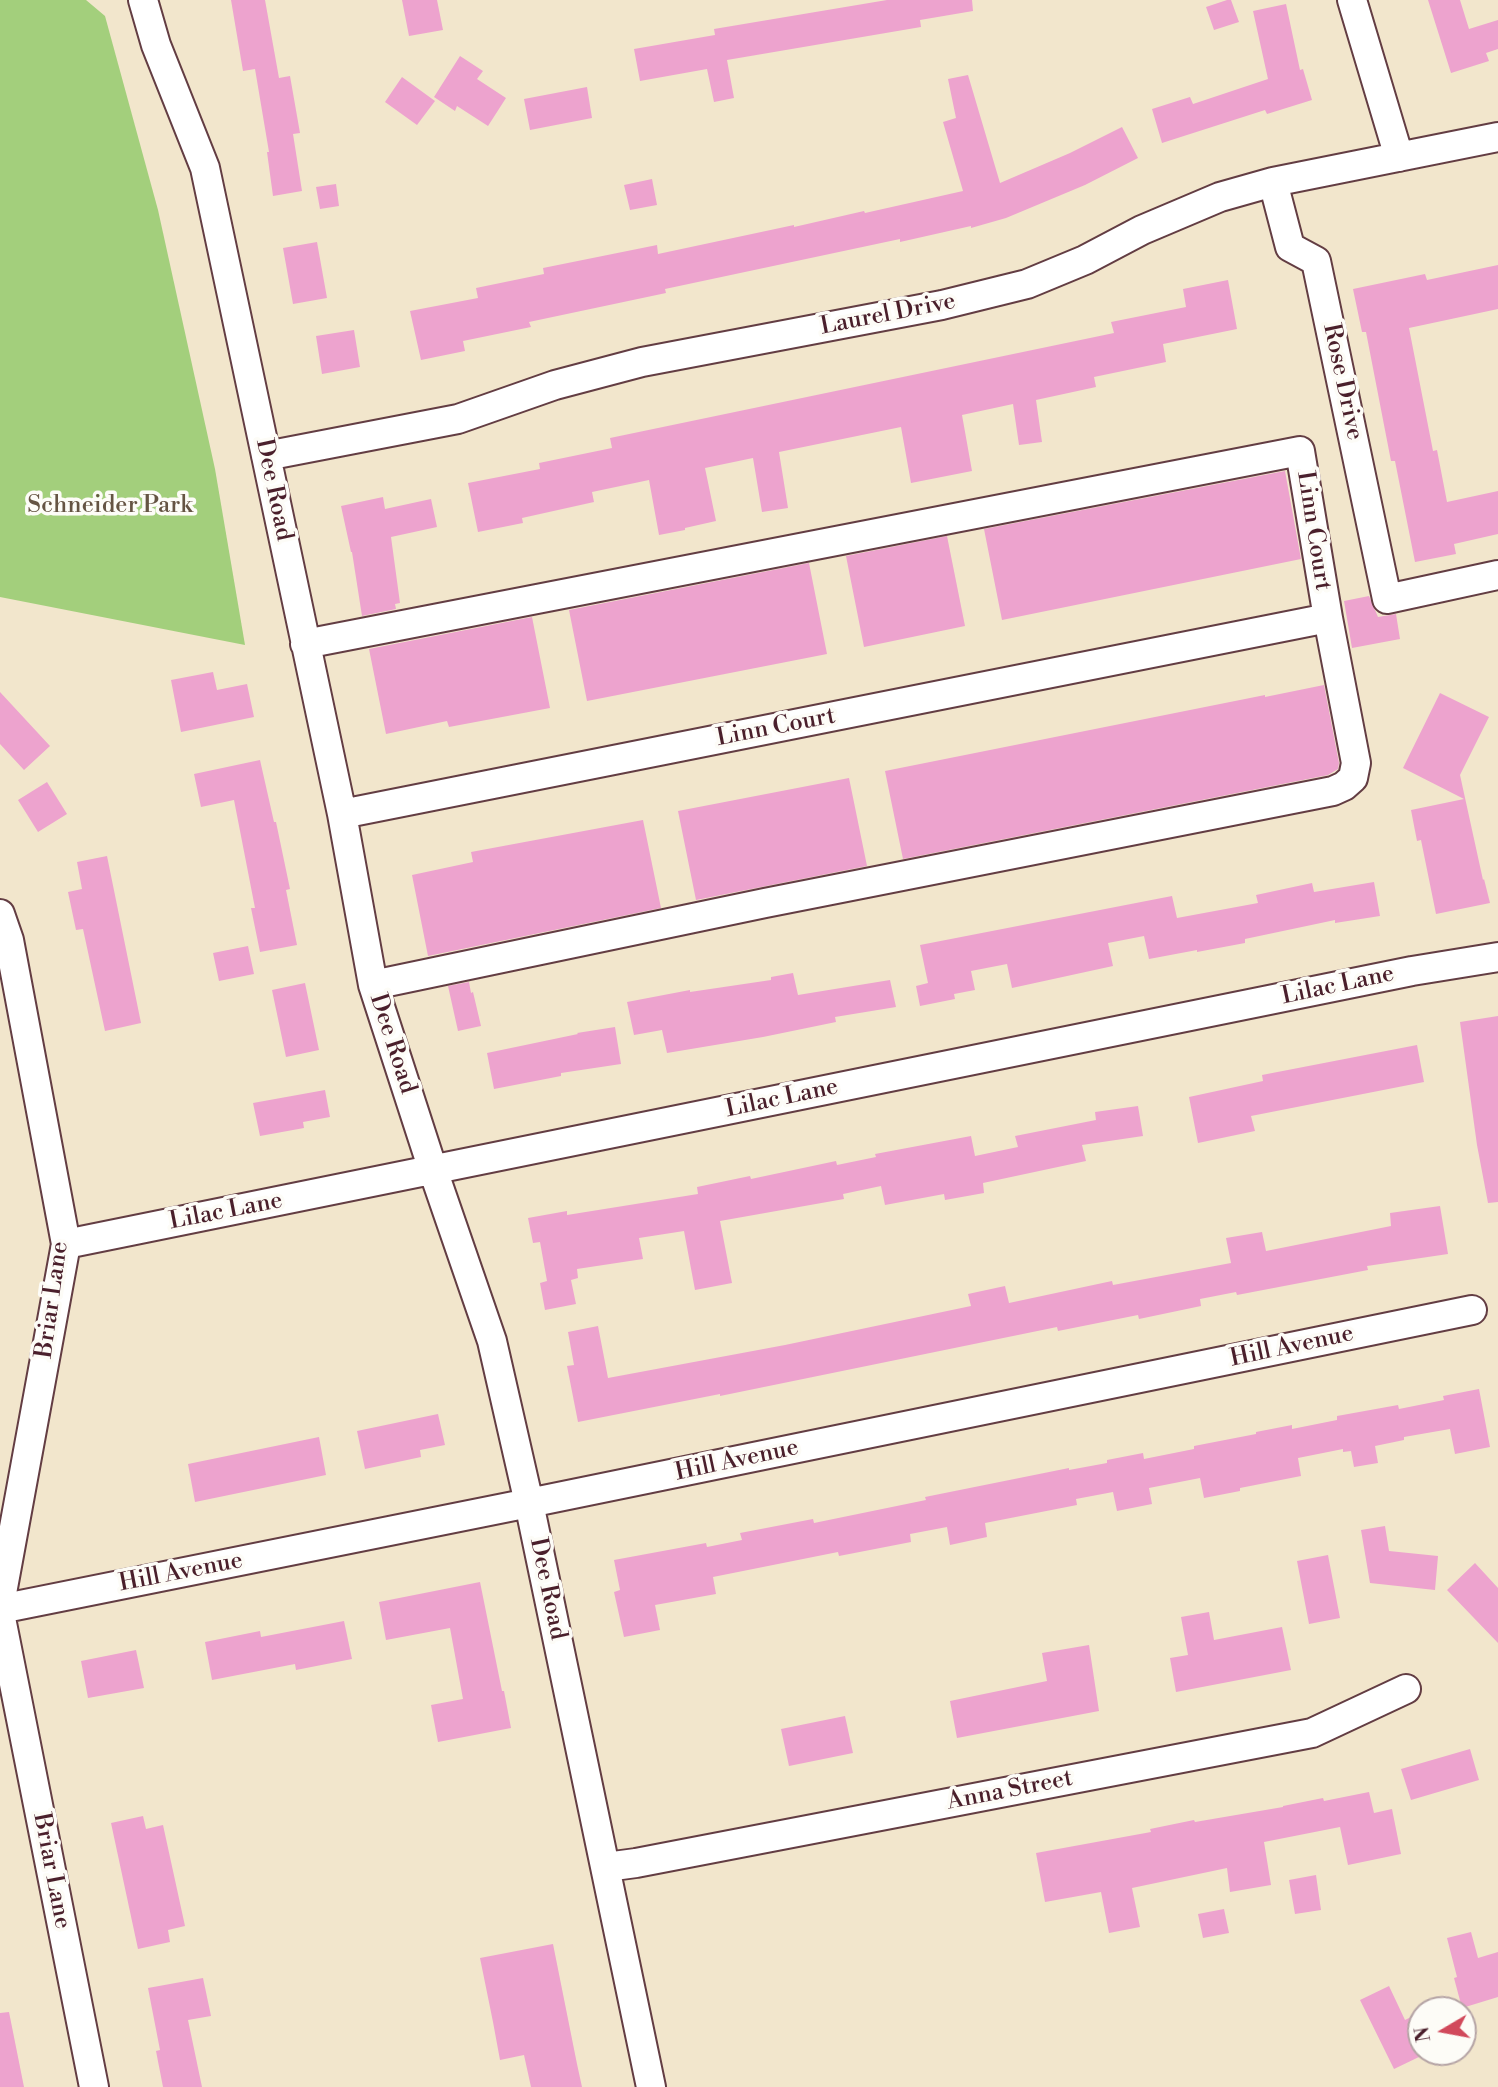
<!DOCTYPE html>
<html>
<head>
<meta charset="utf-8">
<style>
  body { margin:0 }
  #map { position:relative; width:1498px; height:2087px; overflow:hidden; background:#f2e6cc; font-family:"Libre Bodoni",serif }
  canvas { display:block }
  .north { position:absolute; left:1407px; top:1996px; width:70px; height:70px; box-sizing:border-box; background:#fdfcf7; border:2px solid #b5a4a5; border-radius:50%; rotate:260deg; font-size:19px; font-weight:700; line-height:28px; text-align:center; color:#4a1f2b }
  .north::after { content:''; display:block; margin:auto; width:24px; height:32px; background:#d1495b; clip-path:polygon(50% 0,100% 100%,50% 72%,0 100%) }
</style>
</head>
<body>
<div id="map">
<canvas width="1498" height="2087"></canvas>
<div class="north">N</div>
</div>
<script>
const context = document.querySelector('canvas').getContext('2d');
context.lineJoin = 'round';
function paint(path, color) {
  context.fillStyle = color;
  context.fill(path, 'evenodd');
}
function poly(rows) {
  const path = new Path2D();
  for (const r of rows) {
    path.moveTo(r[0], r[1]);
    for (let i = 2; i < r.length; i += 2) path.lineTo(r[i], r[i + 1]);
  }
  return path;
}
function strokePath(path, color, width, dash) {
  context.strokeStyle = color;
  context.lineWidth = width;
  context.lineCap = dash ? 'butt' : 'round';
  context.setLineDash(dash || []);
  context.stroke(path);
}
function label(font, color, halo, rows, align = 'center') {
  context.font = font + ' "Libre Bodoni",serif';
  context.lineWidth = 7;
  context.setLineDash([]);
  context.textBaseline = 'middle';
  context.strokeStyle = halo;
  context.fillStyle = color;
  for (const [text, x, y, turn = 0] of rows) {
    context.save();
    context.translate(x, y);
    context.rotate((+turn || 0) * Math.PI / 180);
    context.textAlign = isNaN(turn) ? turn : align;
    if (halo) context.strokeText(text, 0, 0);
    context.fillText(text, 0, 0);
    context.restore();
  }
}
paint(poly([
  [0,0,86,0,105,16,158,210,215,469,245,645,0,597]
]), '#a3cf7c');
paint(poly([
  [231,0,265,0,279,78,290,76,300,133,293,134,302,191,273,196,267,152,269,152,255,69,243,71],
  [402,0,437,0,443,30,409,36],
  [887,0,972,0,973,11,920,20,921,27,727,60,734,98,714,102,707,69,640,81,634,49,715,35,714,29],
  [1227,0,1231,0,1239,22,1214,30,1206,7],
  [1428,0,1460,0,1469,29,1498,20,1498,49,1486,53,1489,61,1451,73],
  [1286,4,1300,70,1303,69,1312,100,1267,114,1265,110,1162,143,1152,109,1190,97,1193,104,1268,79,1253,11],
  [460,56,483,71,477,79,506,98,488,126,457,106,455,111,434,97],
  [968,75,1000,183,1070,153,1122,127,1138,158,1085,185,1006,218,971,228,971,226,900,242,900,239,665,289,666,293,529,322,531,327,463,341,465,351,421,360,410,311,478,298,476,288,544,274,543,268,657,245,658,254,794,225,794,227,864,211,865,213,963,191,943,122,956,118,948,79],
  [402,77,435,101,417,125,385,102],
  [587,87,592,118,530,130,524,99],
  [652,179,657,205,630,210,624,185],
  [336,184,339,206,320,209,316,187],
  [317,242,327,298,293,304,283,248],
  [1498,265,1498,309,1409,328,1433,451,1437,450,1447,502,1498,491,1498,534,1454,544,1456,554,1415,562,1395,461,1391,461,1366,332,1362,332,1353,289,1425,274,1427,280],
  [1228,280,1237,329,1163,344,1166,362,1094,377,1096,387,1036,400,1042,442,1019,445,1013,404,962,415,972,471,911,483,901,427,779,452,788,508,762,512,753,458,705,468,716,521,685,528,685,530,659,535,649,480,592,492,594,502,522,518,523,523,478,532,468,483,540,469,539,463,612,448,610,438,1114,333,1111,322,1186,307,1183,289],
  [354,330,360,367,322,374,316,336],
  [1285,471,1301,559,1002,620,984,529],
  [383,497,385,509,431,499,437,527,391,537,400,603,395,604,396,609,362,616,352,552,351,552,341,506],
  [947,536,965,626,864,647,846,556],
  [809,563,827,654,587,701,569,610],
  [1369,596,1378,617,1396,614,1400,639,1352,648,1344,601],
  [532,617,550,708,449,727,447,721,386,734,369,649],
  [213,672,217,690,247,684,254,717,181,732,171,680],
  [1324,685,1339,763,1338,769,1328,775,903,859,885,771,1265,695,1265,697],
  [0,692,50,746,24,770,0,744],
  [1440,693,1489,717,1460,775,1483,880,1484,879,1490,903,1436,914,1421,840,1417,841,1411,810,1464,799,1403,768],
  [260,760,274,822,276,822,290,889,286,890,297,945,260,952,251,908,255,908,234,800,201,807,194,774],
  [849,778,867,866,696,900,678,811],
  [47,782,67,814,38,832,18,800],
  [643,820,661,908,428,956,412,875,473,862,471,852],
  [107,856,141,1023,105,1031,83,929,76,930,68,892,82,889,77,862],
  [1374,882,1380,916,1335,923,1335,920,1245,939,1245,943,1197,952,1197,950,1149,959,1144,936,1108,943,1113,966,1012,988,1007,964,971,971,975,990,954,994,955,999,920,1006,916,986,928,983,920,945,1172,896,1177,918,1258,903,1256,895,1312,883,1314,892],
  [248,946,254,974,219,981,213,953],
  [793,973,798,995,890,980,896,1007,835,1017,836,1022,763,1037,667,1053,662,1030,634,1035,627,1002,690,990,690,992,771,980,771,977],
  [469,982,471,993,473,992,481,1026,458,1031,448,986],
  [305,983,319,1050,286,1057,272,990],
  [1498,1016,1498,1202,1488,1203,1477,1145,1460,1022],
  [615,1027,621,1064,561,1073,561,1076,494,1089,487,1053,578,1034,577,1033],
  [1417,1045,1424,1082,1251,1116,1255,1131,1198,1143,1189,1097,1263,1081,1262,1075],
  [325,1090,330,1117,303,1122,304,1128,260,1136,253,1103],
  [1138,1106,1143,1136,1082,1145,1086,1161,983,1183,984,1193,945,1200,944,1194,885,1205,881,1186,843,1194,844,1199,720,1221,732,1283,695,1290,684,1231,639,1238,643,1259,577,1269,578,1278,571,1280,576,1304,545,1310,540,1283,547,1281,540,1242,533,1243,528,1218,567,1211,567,1215,698,1194,697,1187,750,1176,751,1179,836,1161,837,1165,876,1157,875,1154,971,1136,975,1156,1018,1147,1015,1136,1096,1120,1095,1112],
  [1440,1206,1448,1254,1367,1266,1368,1270,1237,1295,1236,1292,1200,1299,1201,1306,1139,1319,1138,1315,1058,1331,1057,1327,720,1396,720,1394,578,1422,567,1366,574,1365,568,1332,598,1326,608,1378,785,1345,971,1306,968,1294,1005,1286,1009,1303,1112,1281,1113,1285,1231,1263,1226,1238,1262,1232,1266,1251,1391,1226,1390,1213],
  [1479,1389,1490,1447,1455,1454,1450,1429,1404,1437,1404,1440,1375,1446,1378,1463,1354,1467,1351,1451,1343,1452,1343,1449,1298,1458,1301,1476,1240,1488,1240,1491,1204,1498,1200,1478,1149,1488,1152,1504,1117,1511,1113,1492,1076,1499,1077,1505,985,1523,987,1537,950,1545,947,1527,910,1534,911,1542,839,1556,838,1552,713,1577,716,1594,655,1605,660,1630,624,1637,614,1592,620,1590,614,1560,706,1543,707,1547,742,1540,740,1533,813,1519,814,1523,926,1500,925,1497,1069,1468,1069,1470,1107,1463,1107,1460,1143,1453,1144,1459,1194,1449,1194,1446,1256,1434,1256,1432,1292,1425,1292,1429,1337,1420,1337,1416,1398,1405,1399,1409,1444,1400,1443,1396],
  [438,1414,445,1445,420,1450,421,1457,365,1469,357,1431],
  [319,1437,326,1475,195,1502,188,1464],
  [1385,1526,1389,1551,1438,1556,1435,1590,1370,1583,1361,1530],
  [1328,1555,1340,1618,1309,1624,1297,1561],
  [1475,1563,1498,1588,1498,1643,1447,1590],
  [480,1582,502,1691,504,1691,511,1728,438,1742,431,1705,463,1699,450,1628,386,1640,379,1602],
  [1209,1612,1214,1640,1282,1627,1291,1670,1176,1692,1170,1658,1188,1655,1181,1617],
  [344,1621,352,1659,296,1670,295,1664,212,1680,205,1642,260,1631,261,1637],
  [1089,1645,1099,1711,957,1738,950,1701,1047,1681,1042,1653],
  [136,1650,144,1688,88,1698,81,1661],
  [845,1716,853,1753,789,1766,781,1729],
  [1470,1749,1479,1780,1411,1800,1401,1769],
  [1369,1792,1374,1813,1392,1809,1401,1854,1348,1865,1340,1827,1264,1842,1271,1885,1230,1892,1227,1868,1132,1888,1140,1927,1109,1933,1101,1892,1045,1902,1036,1853,1151,1832,1150,1829,1194,1820,1195,1822,1283,1807,1283,1806,1323,1798,1324,1801],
  [143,1816,146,1829,163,1825,185,1926,168,1930,170,1942,138,1949,111,1823],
  [1316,1875,1321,1910,1295,1914,1289,1880],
  [1224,1909,1229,1933,1203,1938,1198,1914],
  [1471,1932,1478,1958,1498,1952,1498,1997,1462,2008,1454,1978,1457,1977,1447,1938],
  [553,1944,577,2064,582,2087,531,2087,524,2055,500,2060,493,2022,480,1958],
  [203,1978,211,2016,188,2020,202,2087,163,2087,156,2051,160,2050,148,1988],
  [1389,1986,1405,2020,1413,2016,1421,2033,1421,2056,1394,2069,1360,2000],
  [9,2012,24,2087,0,2087,0,2013]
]), '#eda3ce');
const minor = poly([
  [143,0,156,45,205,168,342,814,373,985,433,1170,492,1341,529,1503,651,2087],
  [1352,0,1399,157],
  [1273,182,1290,247,1316,261,1387,599,1498,575],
  [266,456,458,419,555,385,642,362,942,305,1027,284,1085,260,1142,230,1220,197,1273,182,1498,137],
  [305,644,1300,451,1328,618,342,814],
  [0,914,9,940,66,1244,0,1604],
  [373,985,765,903,1333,791,1344,786,1353,778,1356,763,1328,618],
  [66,1244,1412,971,1498,957],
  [0,1609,529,1503,1472,1310],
  [0,1613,94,2087],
  [606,1867,636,1863,1312,1733,1406,1689]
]);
strokePath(minor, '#633d43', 32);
strokePath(minor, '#fff', 28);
label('24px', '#4a1f2b', '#fdfcf7', [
  ["Laurel Drive",888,315,-11],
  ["Rose Drive",1342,382,78],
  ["Dee Road",273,490,78],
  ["Linn Court",1313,531,81],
  ["Linn Court",776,728,-11],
  ["Lilac Lane",1338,986,-12],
  ["Dee Road",392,1044,72],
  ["Lilac Lane",782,1099,-12],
  ["Lilac Lane",226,1212,-11],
  ["Briar Lane",53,1300,-82],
  ["Hill Avenue",1292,1347,-12],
  ["Hill Avenue",737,1461,-12],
  ["Hill Avenue",181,1573,-11],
  ["Dee Road",547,1589,78],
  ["Anna Street",1010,1791,-11],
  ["Briar Lane",51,1871,79]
]);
label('24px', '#655443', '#fdfcf7', [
  ["Schneider Park",110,506]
]);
</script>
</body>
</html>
